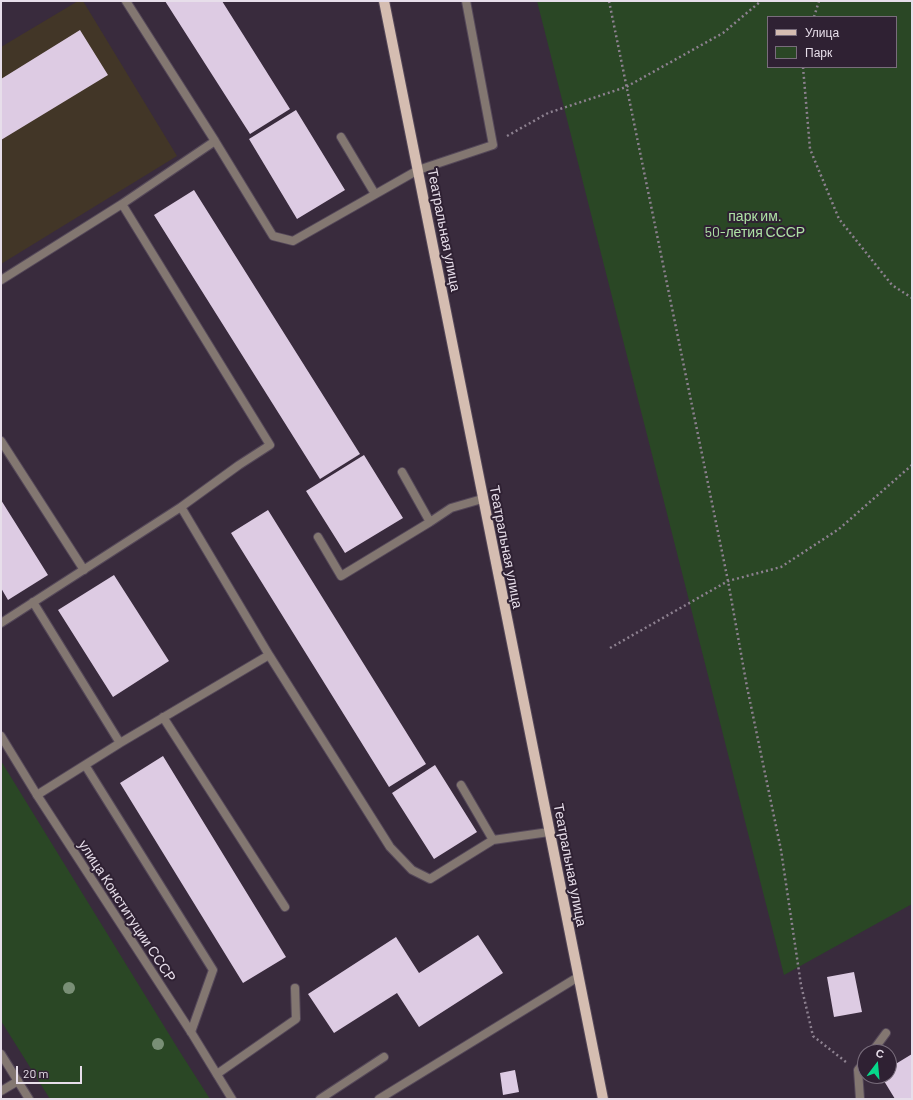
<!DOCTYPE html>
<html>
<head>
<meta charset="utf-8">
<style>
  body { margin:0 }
  #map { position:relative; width:913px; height:1100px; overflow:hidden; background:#392b3d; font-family:Barlow,sans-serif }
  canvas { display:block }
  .frame { position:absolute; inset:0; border:2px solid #e7deea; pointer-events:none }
  .legend { position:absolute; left:767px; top:16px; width:130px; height:52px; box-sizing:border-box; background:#2f2133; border:1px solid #796d7c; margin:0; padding:5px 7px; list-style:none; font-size:12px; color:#e7deea }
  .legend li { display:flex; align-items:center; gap:8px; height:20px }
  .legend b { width:20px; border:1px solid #796d7c }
  .north { position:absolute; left:857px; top:1044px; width:40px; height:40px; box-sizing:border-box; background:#2f2133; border:1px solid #796d7c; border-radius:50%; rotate:16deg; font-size:11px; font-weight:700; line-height:16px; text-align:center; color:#e7deea }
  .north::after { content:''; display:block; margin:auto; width:14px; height:18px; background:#06d98b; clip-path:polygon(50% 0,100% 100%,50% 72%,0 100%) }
  .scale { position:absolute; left:16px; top:1066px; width:66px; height:18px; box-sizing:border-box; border:2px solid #e7deea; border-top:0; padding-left:5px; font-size:12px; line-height:14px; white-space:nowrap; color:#e7deea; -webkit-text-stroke:3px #2f2133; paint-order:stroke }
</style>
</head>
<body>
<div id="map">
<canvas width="913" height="1100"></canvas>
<div class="frame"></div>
<ul class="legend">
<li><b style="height:5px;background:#d5bdb1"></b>Улица</li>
<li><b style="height:11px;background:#2a4725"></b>Парк</li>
</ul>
<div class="north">С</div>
<div class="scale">20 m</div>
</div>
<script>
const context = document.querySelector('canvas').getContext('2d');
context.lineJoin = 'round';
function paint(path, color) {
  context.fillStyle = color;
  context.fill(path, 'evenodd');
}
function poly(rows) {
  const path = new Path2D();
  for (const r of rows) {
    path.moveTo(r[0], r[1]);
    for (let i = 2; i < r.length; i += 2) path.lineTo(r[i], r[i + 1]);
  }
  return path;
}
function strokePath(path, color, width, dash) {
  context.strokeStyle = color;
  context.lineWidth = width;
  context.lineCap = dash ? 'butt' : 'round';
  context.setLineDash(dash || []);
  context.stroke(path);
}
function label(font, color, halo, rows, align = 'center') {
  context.font = font + ' Barlow,sans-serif';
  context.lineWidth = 4;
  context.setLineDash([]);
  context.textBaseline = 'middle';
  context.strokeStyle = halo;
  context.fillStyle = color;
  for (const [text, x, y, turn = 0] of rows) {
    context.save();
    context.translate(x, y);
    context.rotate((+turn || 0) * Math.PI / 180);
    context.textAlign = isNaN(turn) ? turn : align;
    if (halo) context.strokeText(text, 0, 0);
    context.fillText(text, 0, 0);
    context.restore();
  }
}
paint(poly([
  [78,1,83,1,177,156,1,264,1,47]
]), '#423627');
paint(poly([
  [537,1,912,1,912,904,784,975],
  [768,17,896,17,896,67,768,67],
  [1,761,180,1052,210,1099,50,1099,1,1021]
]), '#2a4725');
paint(poly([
  [165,1,222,1,290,109,250,134],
  [80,30,108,75,1,140,1,79],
  [296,110,345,190,297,219,249,139],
  [194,190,360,454,320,479,154,215],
  [364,455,403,518,345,553,306,491],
  [1,500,48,575,8,600,1,588],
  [268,510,426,764,389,787,231,533],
  [114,575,169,661,113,697,58,610],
  [163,756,286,957,243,983,120,783],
  [435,765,477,832,434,859,392,793],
  [478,935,503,973,419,1027,397,993,334,1033,308,994,396,937,419,973],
  [854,972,862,1012,834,1017,827,977],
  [912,1054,912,1099,895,1099,881,1076,889,1076,889,1068],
  [515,1070,519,1092,503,1095,500,1073]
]), '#ddcbe3');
const service = poly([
  [341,137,375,194],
  [215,141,273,236,293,241,418,170,493,145,466,1],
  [1,280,122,204,215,141,126,1],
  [1,441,84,570],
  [402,472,430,522],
  [181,507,269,655],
  [318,537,341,576,430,522,451,508,482,499],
  [33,602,120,743],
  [1,623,181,507,239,465,270,445,122,204],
  [163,717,285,907],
  [85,765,213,970,191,1032],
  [461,785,493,840],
  [37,795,120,743,269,655,390,847,412,870,430,879,493,840,549,832],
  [872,1052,886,1033],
  [217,1074,296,1019,295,988],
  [1,1091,18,1081],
  [320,1099,384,1057],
  [379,1099,578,977],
  [860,1099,858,1070,865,1061]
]);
const minor = poly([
  [1,1054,29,1099]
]);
const tertiary = poly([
  [1,736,37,795,191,1032,232,1099]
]);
const primary = poly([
  [384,1,603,1099]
]);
strokePath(service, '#554859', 10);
strokePath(minor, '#554859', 10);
strokePath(tertiary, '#554859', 10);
strokePath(primary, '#554859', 12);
strokePath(poly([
  [609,1,728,581,747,687,781,850,801,985,813,1036,846,1062],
  [814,17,819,1],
  [803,67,810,149,839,219,892,285,912,298],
  [507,136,548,113,626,87,723,33,761,1],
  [610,648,728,581,781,567,839,529,912,465]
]), '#8d8190', 2.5, [2, 3]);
strokePath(service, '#837771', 8);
strokePath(minor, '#837771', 8);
strokePath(tertiary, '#837771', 8);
strokePath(primary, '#d5bdb1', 10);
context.fillStyle = '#798f76';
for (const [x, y] of [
  [69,988],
  [158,1044]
]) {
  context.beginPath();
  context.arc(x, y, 6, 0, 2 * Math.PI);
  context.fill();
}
label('14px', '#aee1a5', '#2f2133', [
  ["парк им.",755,216],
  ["50-летия СССР",755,232]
]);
label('14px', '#e7deea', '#2f2133', [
  ["Театральная улица",444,230,79],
  ["Театральная улица",506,547,79],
  ["Театральная улица",570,865,79],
  ["улица Конституции СССР",127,911,57]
]);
</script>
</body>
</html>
